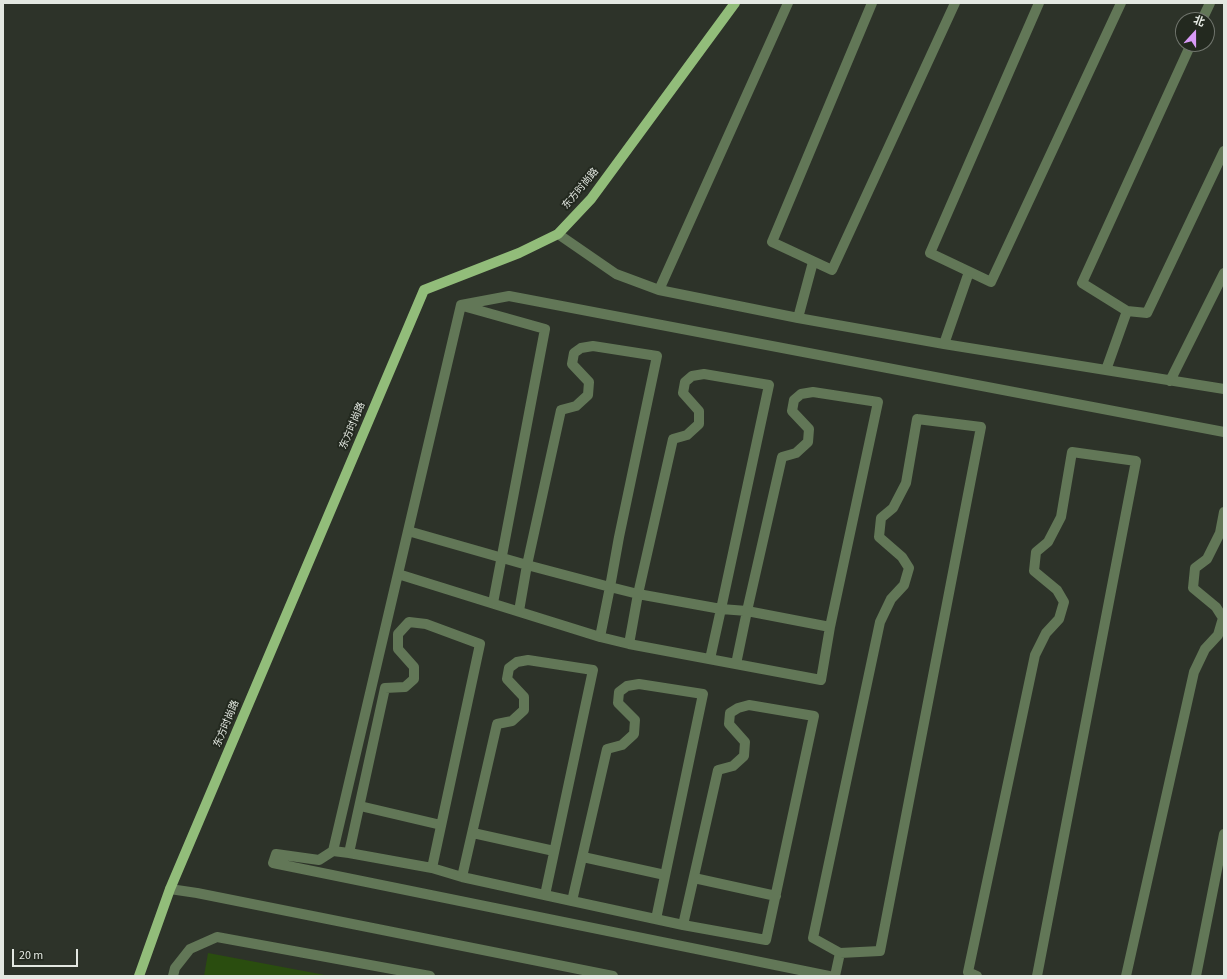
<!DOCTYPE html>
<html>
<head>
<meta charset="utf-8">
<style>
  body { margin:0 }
  #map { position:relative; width:1227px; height:979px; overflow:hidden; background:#2d3329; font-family:"Source Sans 3","Noto Sans SC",sans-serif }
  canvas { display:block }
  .frame { position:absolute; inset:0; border:4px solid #e3e8e1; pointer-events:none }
  .north { position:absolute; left:1175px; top:12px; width:40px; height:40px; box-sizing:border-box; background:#23291f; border:1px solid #70756d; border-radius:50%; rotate:21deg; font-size:11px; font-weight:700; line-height:16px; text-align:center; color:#e3e8e1 }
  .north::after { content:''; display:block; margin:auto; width:14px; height:18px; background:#d99af7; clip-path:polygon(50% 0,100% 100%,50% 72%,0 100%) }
  .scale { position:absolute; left:12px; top:949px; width:66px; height:18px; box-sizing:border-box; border:2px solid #e3e8e1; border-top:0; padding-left:5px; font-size:12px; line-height:14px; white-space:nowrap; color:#e3e8e1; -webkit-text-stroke:3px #23291f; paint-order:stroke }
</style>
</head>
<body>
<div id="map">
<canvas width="1227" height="979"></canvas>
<div class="frame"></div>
<div class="north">北</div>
<div class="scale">20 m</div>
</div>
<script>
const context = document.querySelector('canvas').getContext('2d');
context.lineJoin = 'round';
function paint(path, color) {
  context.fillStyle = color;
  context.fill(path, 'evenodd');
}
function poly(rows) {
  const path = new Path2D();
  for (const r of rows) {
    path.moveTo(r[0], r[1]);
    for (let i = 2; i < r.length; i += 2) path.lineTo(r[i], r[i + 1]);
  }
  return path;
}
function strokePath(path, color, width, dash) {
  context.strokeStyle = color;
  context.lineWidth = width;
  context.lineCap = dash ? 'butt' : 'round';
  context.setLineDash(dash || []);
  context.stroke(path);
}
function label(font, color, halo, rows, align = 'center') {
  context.font = font + ' "Source Sans 3","Noto Sans SC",sans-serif';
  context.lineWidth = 4;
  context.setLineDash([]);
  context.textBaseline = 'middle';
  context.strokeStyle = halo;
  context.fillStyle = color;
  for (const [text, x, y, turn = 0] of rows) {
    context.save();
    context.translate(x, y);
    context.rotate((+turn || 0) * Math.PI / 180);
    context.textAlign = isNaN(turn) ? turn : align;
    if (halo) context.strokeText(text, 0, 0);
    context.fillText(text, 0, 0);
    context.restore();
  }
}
paint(poly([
  [208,953,325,975,325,976,204,976]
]), '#2a4d0f');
strokePath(poly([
  [872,3,772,242,832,270,955,3],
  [1039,3,930,253,991,282,1121,3],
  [1202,20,1210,3],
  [1191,44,1082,283,1127,311,1147,313,1224,151],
  [558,234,616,274,659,290,798,318,944,344,1224,389],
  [659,290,788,3],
  [463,306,545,329,493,603],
  [798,318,813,262],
  [944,344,969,272],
  [1106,370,1127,311],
  [1170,381,1224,273],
  [917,419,981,427,880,951,840,953,813,938,880,622,891,599,904,585,909,568,902,557,879,537,881,518,893,508,906,483,917,419],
  [408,531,527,565,519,611],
  [398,574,600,637,629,644,821,680,830,627,878,402,813,392,801,394,794,400,792,411,809,429,808,442,796,453,782,457,747,611,830,627],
  [600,637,610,587,619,537,657,356,593,346,581,348,574,353,572,364,589,382,588,395,576,406,561,410,527,565,610,587,638,594,629,644],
  [710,659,721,609,769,385,704,374,692,376,685,382,683,393,699,411,699,424,687,435,673,439,638,594,721,609,747,611,736,664],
  [749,705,814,716,766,940,683,925,718,770,733,766,744,756,745,742,729,724,730,713,738,708,749,705],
  [360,806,441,825],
  [473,833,554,851],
  [333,851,319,860,276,854,273,863,829,976],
  [349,853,333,851,461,305,509,296,1224,432],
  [583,857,665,875],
  [432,868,480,644,426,624,409,622,398,634,398,649,414,667,414,679,405,687,385,688,349,853,432,868,462,877],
  [694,878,776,896],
  [170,889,197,893,613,976],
  [545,895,593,670,528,660,517,662,509,668,507,679,524,697,524,710,512,721,497,724,462,877,572,901],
  [656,919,703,694,639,684,627,686,619,692,618,703,635,720,634,734,622,745,607,749,572,901,683,925],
  [173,976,175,968,190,949,217,937,430,976],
  [835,976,840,953],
  [977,976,968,972,1035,655,1046,633,1059,619,1064,602,1057,590,1034,571,1036,552,1048,542,1061,517,1072,452,1136,461,1037,976],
  [1126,976,1194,672,1205,649,1218,635,1223,618,1216,607,1193,588,1195,568,1207,559,1220,533,1224,512],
  [1196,976,1224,834]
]), '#627757', 10);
strokePath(poly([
  [139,976,170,889,424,290,519,253,558,234,591,199,735,3]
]), '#92bd7a', 10);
label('10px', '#e3e8e1', '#23291f', [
  ["东方时尚路",581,189,-50],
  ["东方时尚路",353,426,-67],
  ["东方时尚路",227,724,-67]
]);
</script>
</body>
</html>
